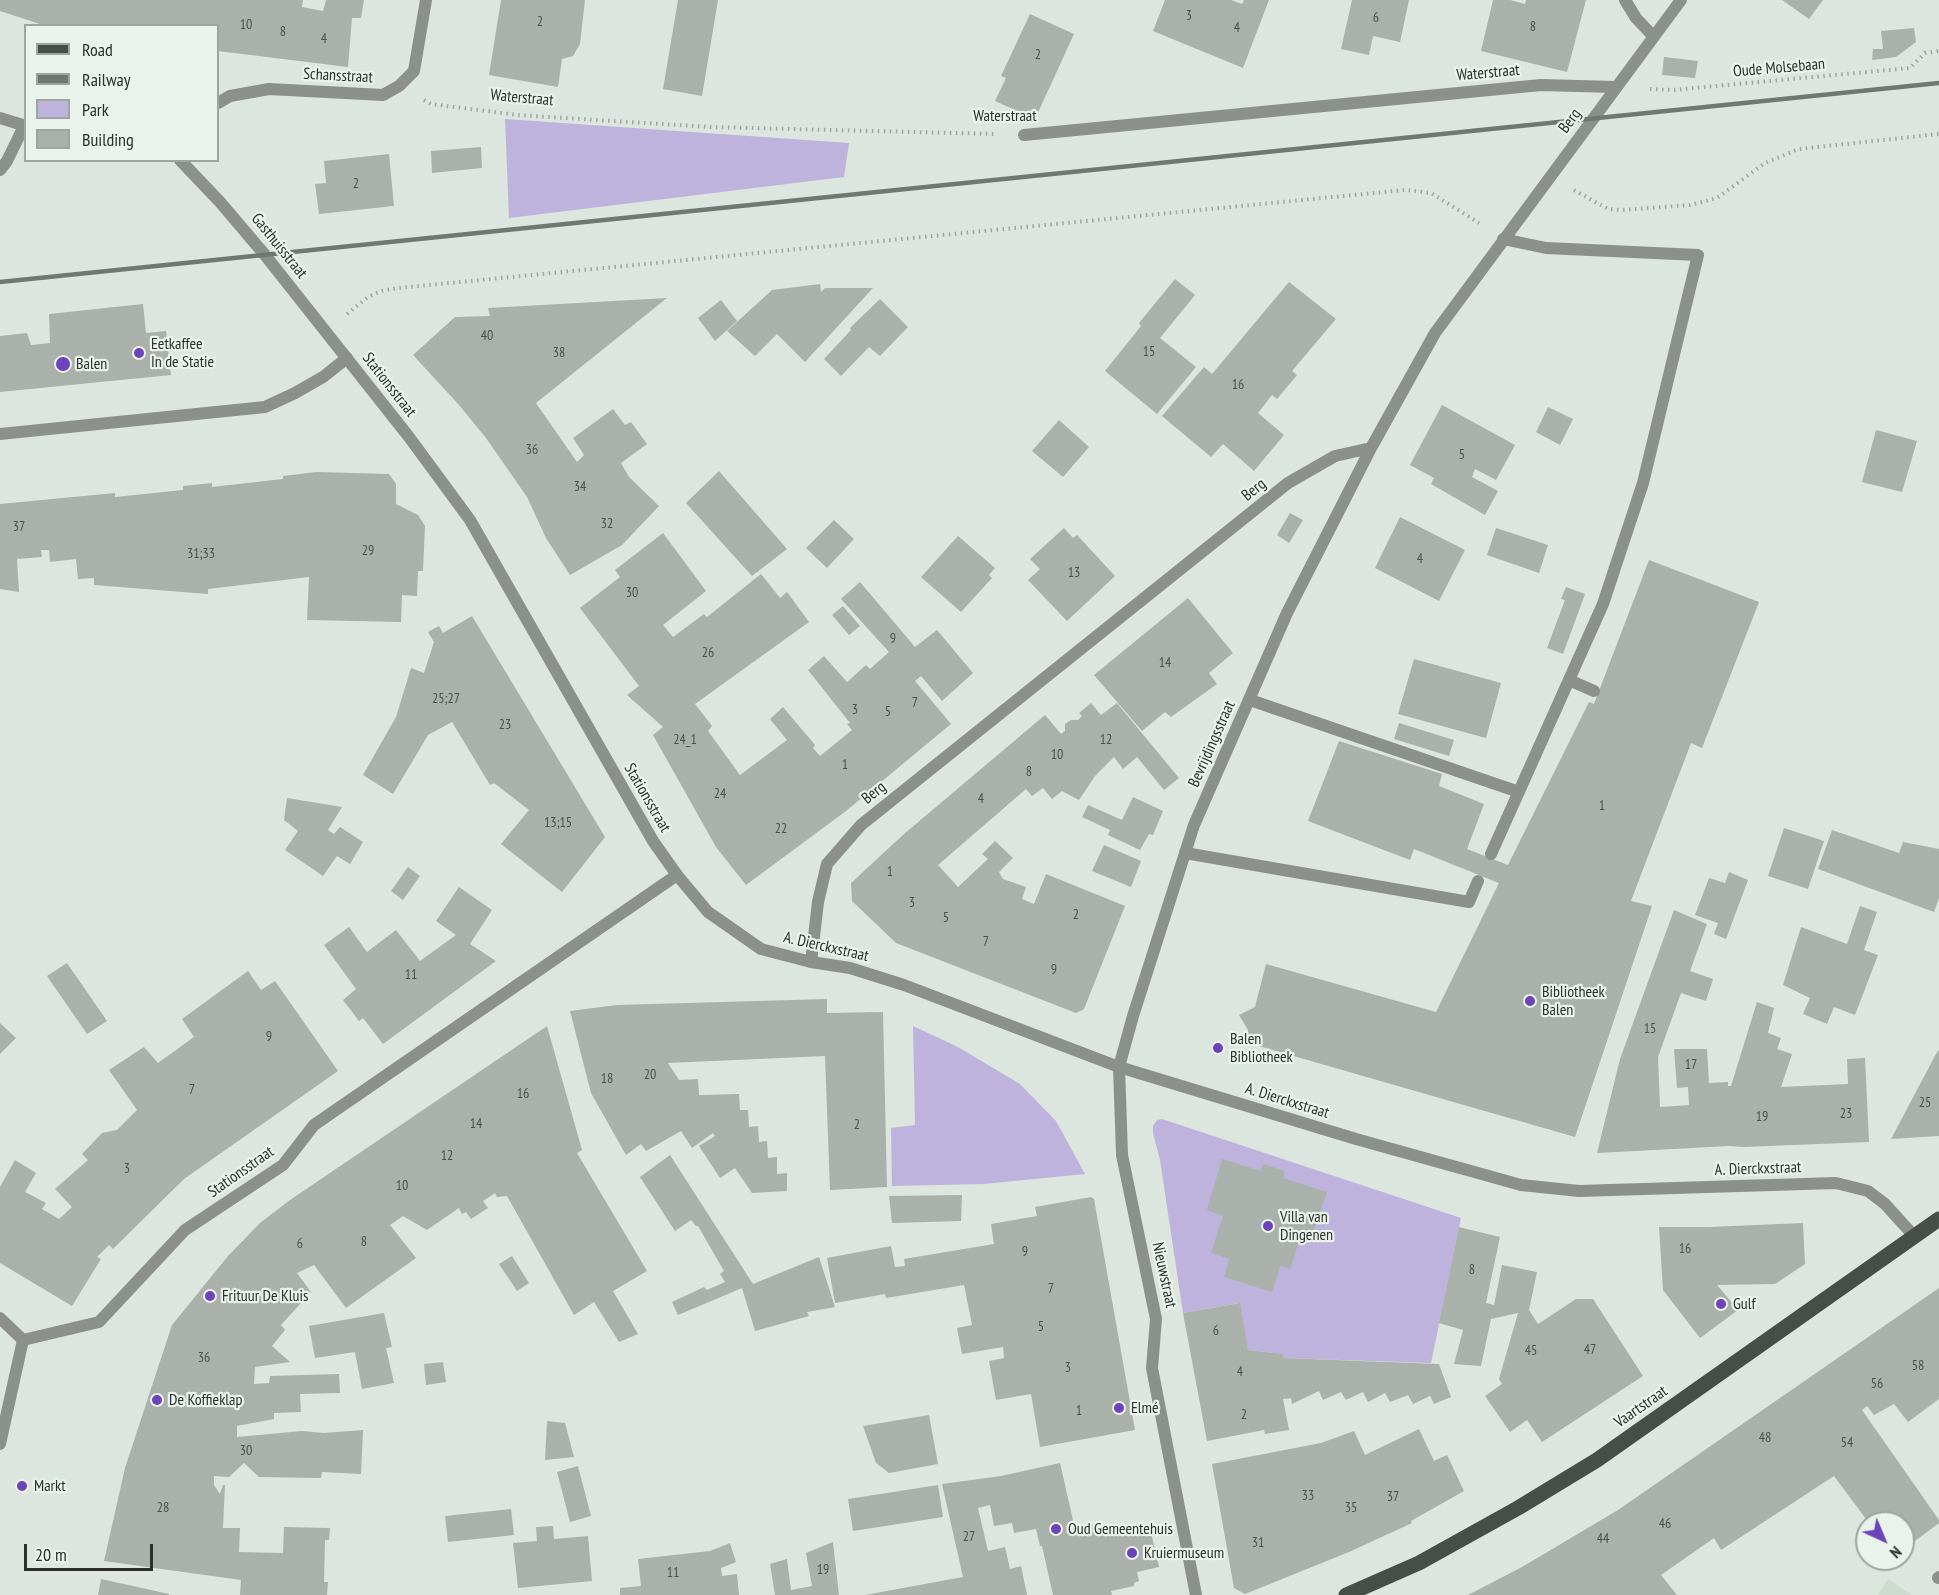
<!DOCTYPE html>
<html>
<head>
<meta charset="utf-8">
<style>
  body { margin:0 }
  #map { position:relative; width:1939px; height:1595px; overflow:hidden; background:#dce5de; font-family:"PT Sans Narrow",sans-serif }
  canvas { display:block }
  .legend { position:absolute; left:24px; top:24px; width:195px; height:138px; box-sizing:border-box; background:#eaf3eb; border:2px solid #9ea59f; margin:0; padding:8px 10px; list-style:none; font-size:18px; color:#2c2f2c }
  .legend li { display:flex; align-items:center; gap:12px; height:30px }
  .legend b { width:30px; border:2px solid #9ea59f }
  .north { position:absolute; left:1855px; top:1511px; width:60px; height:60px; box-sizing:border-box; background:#eaf3eb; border:2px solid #9ea59f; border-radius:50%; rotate:136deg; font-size:16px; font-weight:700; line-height:24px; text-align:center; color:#2c2f2c }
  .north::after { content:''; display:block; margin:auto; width:21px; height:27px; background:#6e42ba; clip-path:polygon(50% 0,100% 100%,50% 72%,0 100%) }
  .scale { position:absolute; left:24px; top:1544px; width:129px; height:27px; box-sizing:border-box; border:3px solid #2c2f2c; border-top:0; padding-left:8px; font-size:18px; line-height:21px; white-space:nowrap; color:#2c2f2c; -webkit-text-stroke:4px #eaf3eb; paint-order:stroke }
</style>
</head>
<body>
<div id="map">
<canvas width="1939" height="1595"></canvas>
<ul class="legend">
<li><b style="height:8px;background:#474d48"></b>Road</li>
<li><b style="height:8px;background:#707671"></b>Railway</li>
<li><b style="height:16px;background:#beb3dd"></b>Park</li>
<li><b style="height:16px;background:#a9b1aa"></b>Building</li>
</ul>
<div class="north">N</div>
<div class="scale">20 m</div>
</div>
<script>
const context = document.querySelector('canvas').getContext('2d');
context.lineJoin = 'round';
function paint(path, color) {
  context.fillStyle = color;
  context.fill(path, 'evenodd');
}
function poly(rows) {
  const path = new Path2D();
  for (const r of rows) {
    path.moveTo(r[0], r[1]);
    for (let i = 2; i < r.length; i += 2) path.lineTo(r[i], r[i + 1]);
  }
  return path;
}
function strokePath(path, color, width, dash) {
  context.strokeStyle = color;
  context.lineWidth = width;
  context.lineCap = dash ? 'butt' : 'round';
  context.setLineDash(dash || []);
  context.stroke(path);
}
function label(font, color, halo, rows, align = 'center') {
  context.font = font + ' "PT Sans Narrow",sans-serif';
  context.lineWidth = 4.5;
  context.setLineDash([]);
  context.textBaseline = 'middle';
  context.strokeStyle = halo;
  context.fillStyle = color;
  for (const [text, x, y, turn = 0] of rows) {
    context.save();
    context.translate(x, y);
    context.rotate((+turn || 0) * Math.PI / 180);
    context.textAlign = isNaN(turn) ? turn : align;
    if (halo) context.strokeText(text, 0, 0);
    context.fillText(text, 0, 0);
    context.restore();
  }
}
paint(poly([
  [1888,1579,1912,1595,1878,1595]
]), '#cddbcf');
paint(poly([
  [505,119,849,143,844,177,509,218],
  [913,1026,958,1047,1020,1084,1056,1121,1085,1174,984,1184,892,1186,891,1128,915,1125],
  [1162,1119,1461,1218,1431,1363,1283,1358,1283,1354,1248,1350,1239,1303,1183,1313,1160,1160,1153,1133,1153,1126,1157,1120]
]), '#beb3dd');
paint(poly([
  [0,0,303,0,302,7,323,11,326,0,364,0,361,18,352,18,348,67,218,51,218,26,46,26,0,11],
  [501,0,585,0,580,44,573,56,562,59,558,87,489,75],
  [678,0,718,0,702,96,663,89],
  [1165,0,1231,0,1242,4,1244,0,1269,0,1243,68,1153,31],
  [1352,0,1409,0,1400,42,1373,36,1369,55,1341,49],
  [1493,0,1510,0,1525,4,1526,0,1586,0,1567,72,1481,51],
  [1782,0,1823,0,1809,19],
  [1030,14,1074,34,1035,119,995,101,1006,78,1001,76],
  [1914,28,1916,42,1896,57,1872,60,1873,49,1883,49,1881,31],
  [1664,57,1698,61,1695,78,1662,75],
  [481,147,482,168,432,173,431,151],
  [389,154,394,206,319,214,315,184,326,183,324,161],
  [1175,279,1195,295,1160,338,1196,367,1157,414,1105,371,1141,326,1139,323],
  [1289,282,1336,319,1292,371,1297,375,1277,399,1272,395,1258,413,1284,435,1254,471,1223,444,1211,457,1162,416,1204,367,1212,374],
  [820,284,821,292,825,288,873,288,805,362,777,334,755,356,727,331,772,290],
  [667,298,536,403,577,462,584,455,573,438,613,409,625,425,631,422,647,444,621,463,629,477,659,506,622,545,570,575,546,538,527,497,486,438,459,405,413,355,455,317,490,316,488,308],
  [880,299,908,327,880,356,869,347,841,376,824,359,851,330,850,328],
  [721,300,737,321,715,341,698,318],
  [143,304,146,333,166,331,171,375,0,392,0,336,27,333,31,345,50,343,49,314],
  [1442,405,1515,445,1496,480,1475,469,1472,477,1498,491,1485,515,1431,484,1434,478,1410,465],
  [1548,407,1573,419,1560,445,1536,432],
  [1059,420,1089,447,1063,477,1032,451],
  [1876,430,1917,441,1902,492,1862,482],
  [719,471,787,549,752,576,686,503],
  [317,472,389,474,396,484,396,504,418,515,425,526,423,571,418,571,417,596,402,595,401,622,307,620,309,577,208,589,208,594,94,585,94,578,78,579,76,559,50,562,49,550,41,550,42,557,17,559,19,592,0,589,0,504,115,493,115,497,183,490,183,486,212,483,212,487,283,479,283,476],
  [1290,513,1303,520,1289,543,1277,535],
  [1400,517,1465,550,1439,601,1375,568],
  [834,520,854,539,827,568,806,548],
  [1064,528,1073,538,1077,535,1115,576,1067,621,1028,580,1040,569,1030,559],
  [1496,528,1548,545,1539,573,1487,555],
  [663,533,706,591,663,625,673,637,704,614,707,617,761,574,780,598,787,592,809,622,695,704,712,726,708,731,740,775,787,740,770,719,783,707,815,745,813,748,820,756,852,730,847,724,850,723,808,670,824,656,847,682,866,665,870,669,889,652,841,599,860,582,915,647,937,630,973,673,942,701,921,676,915,681,951,724,846,811,746,885,716,847,653,735,663,727,627,695,639,686,580,608,620,577,615,570],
  [958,536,995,568,989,575,992,578,961,612,921,577],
  [1649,560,1759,602,1702,748,1691,743,1631,901,1652,906,1575,1137,1245,1042,1248,1030,1239,1015,1255,1007,1266,964,1436,1012,1499,883,1414,849,1410,860,1308,821,1339,741,1442,774,1439,786,1484,804,1467,849,1508,865,1589,702,1594,704],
  [1566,587,1585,594,1563,654,1547,648,1565,600,1561,599],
  [1188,598,1233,653,1209,673,1217,684,1171,717,1165,712,1142,731,1094,675],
  [843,606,860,626,849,635,832,615],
  [472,616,605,837,562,892,501,844,529,810,494,783,490,785,452,722,428,735,393,794,363,775,396,717,411,668,424,673,434,642,428,632,439,626,443,633],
  [1414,659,1501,683,1486,738,1398,714],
  [1091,703,1101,715,1117,703,1179,778,1164,790,1137,757,1123,769,1114,757,1095,776,1079,800,1062,791,1052,799,1043,788,1032,796,1026,789,938,865,958,887,988,859,982,854,995,841,1013,858,999,872,1003,879,1026,887,1022,899,1034,904,1046,874,1125,906,1084,1009,1076,1013,896,943,852,901,851,883,904,834,1045,715,1061,734,1065,731,1065,724,1071,720,1078,720,1082,716,1079,713],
  [1399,723,1454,740,1449,756,1394,739],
  [1133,797,1163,811,1153,835,1149,834,1140,850,1108,835,1110,830,1082,817,1088,805,1122,820],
  [287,798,342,807,328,830,334,834,340,827,363,842,350,864,337,856,323,876,285,850,298,831,284,820],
  [1784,828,1824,841,1808,889,1768,876],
  [1832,830,1899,853,1903,842,1939,849,1939,898,1934,912,1818,869],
  [1104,845,1141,861,1131,887,1092,871],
  [408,867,420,876,403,900,391,891],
  [1729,872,1748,880,1726,939,1714,934,1718,923,1695,915,1709,878,1725,883],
  [459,887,492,910,470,944,496,961,383,1044,363,1018,359,1021,343,1000,356,989,324,945,349,927,367,952,396,930,420,961,456,935,436,921],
  [1860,906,1877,912,1864,950,1878,955,1855,1015,1834,1007,1827,1024,1803,1014,1810,998,1783,985,1801,927,1847,944],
  [1674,910,1707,924,1690,971,1713,979,1706,1001,1681,993,1658,1057,1660,1107,1689,1105,1688,1087,1677,1088,1674,1049,1707,1049,1709,1083,1728,1082,1728,1086,1731,1086,1757,1002,1774,1008,1768,1033,1781,1038,1777,1049,1792,1054,1781,1087,1848,1084,1847,1059,1865,1058,1869,1142,1743,1147,1730,1146,1597,1153,1620,1059],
  [67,963,107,1021,87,1034,47,976],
  [248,971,261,990,275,981,338,1071,184,1179,113,1249,109,1245,97,1257,101,1259,72,1306,0,1263,0,1187,15,1160,36,1173,25,1192,46,1203,42,1209,59,1219,72,1207,55,1189,88,1160,82,1154,102,1133,117,1130,137,1110,109,1070,144,1047,158,1063,194,1037,182,1019],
  [827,999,827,1013,883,1012,887,1187,830,1190,825,1056,668,1063,679,1080,698,1079,699,1095,739,1094,740,1110,748,1110,749,1127,758,1126,759,1142,767,1141,768,1158,777,1157,777,1174,787,1173,787,1191,752,1193,735,1168,720,1178,699,1146,715,1136,713,1133,692,1148,681,1131,646,1151,641,1144,626,1155,591,1093,570,1011,617,1005],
  [0,1023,16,1038,0,1054],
  [547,1026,582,1150,577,1153,647,1271,613,1291,638,1334,619,1342,594,1302,574,1315,507,1196,497,1197,495,1193,483,1201,488,1208,471,1219,466,1212,462,1214,459,1208,427,1230,403,1216,390,1225,416,1258,346,1308,314,1265,297,1273,311,1292,281,1325,285,1330,272,1346,290,1362,255,1367,254,1384,269,1383,270,1376,339,1374,340,1393,300,1394,301,1412,274,1413,274,1419,237,1426,237,1437,302,1431,324,1433,363,1430,361,1474,322,1472,321,1478,259,1477,244,1463,229,1477,214,1476,214,1485,220,1494,223,1485,225,1485,223,1528,240,1528,239,1552,283,1553,284,1527,330,1528,329,1540,325,1540,324,1582,328,1582,327,1595,240,1595,241,1580,104,1561,125,1468,172,1325,228,1256,260,1223,290,1200],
  [1939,1050,1939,1136,1891,1139,1936,1054],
  [670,1155,753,1284,819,1257,835,1307,807,1312,809,1316,755,1331,742,1288,678,1315,672,1302,704,1287,707,1290,725,1282,720,1274,724,1271,698,1226,696,1226,691,1220,675,1231,640,1177],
  [1222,1159,1261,1171,1263,1164,1285,1171,1283,1178,1327,1192,1312,1236,1307,1240,1300,1238,1290,1269,1280,1266,1272,1292,1224,1277,1229,1259,1211,1253,1223,1216,1207,1210],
  [962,1195,961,1221,892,1223,889,1196],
  [1091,1197,1094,1199,1135,1430,1040,1447,1031,1394,996,1400,989,1361,1004,1358,1003,1347,962,1354,957,1328,972,1325,964,1285,886,1298,885,1294,835,1303,827,1258,891,1246,895,1267,905,1266,904,1259,994,1244,991,1224,1037,1216,1035,1207],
  [1803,1223,1805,1264,1775,1284,1717,1285,1738,1310,1700,1338,1663,1290,1659,1227,1709,1227],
  [1459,1227,1500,1237,1486,1303,1494,1305,1502,1265,1537,1272,1529,1310,1538,1324,1576,1299,1593,1299,1643,1376,1542,1442,1527,1420,1510,1432,1485,1396,1502,1384,1499,1379,1518,1313,1491,1319,1481,1366,1454,1364,1463,1330,1439,1323],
  [512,1256,529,1283,517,1291,499,1264],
  [1939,1288,1939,1399,1908,1422,1894,1404,1874,1415,1867,1406,1862,1410,1939,1520,1939,1523,1903,1550,1903,1523,1869,1523,1834,1476,1721,1550,1714,1538,1661,1575,1677,1595,1468,1595,1522,1567,1618,1510],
  [1240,1303,1248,1350,1284,1354,1283,1358,1439,1364,1451,1397,1434,1404,1430,1396,1413,1404,1408,1395,1390,1402,1385,1393,1368,1402,1363,1392,1346,1400,1341,1392,1323,1400,1319,1391,1292,1404,1291,1398,1283,1399,1289,1430,1265,1434,1264,1430,1207,1441,1183,1313],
  [384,1313,392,1347,386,1348,394,1383,362,1389,355,1352,315,1358,309,1326],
  [443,1362,446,1382,426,1385,424,1364],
  [929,1415,938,1464,889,1473,876,1463,863,1426],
  [547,1421,565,1423,574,1457,545,1460],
  [1419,1429,1434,1461,1447,1455,1464,1491,1411,1521,1412,1523,1349,1552,1245,1594,1234,1588,1212,1464,1321,1443,1354,1431,1365,1455],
  [1060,1463,1075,1529,1096,1524,1098,1533,1149,1524,1159,1567,1137,1572,1139,1581,1134,1583,1134,1586,1111,1591,1112,1595,1053,1595,1042,1546,1040,1546,1036,1529,1014,1533,1012,1523,994,1526,990,1505,978,1508,988,1551,1005,1547,1010,1569,1021,1566,1027,1595,865,1595,963,1577,942,1484,1001,1476],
  [578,1466,591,1516,570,1522,557,1472],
  [938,1485,943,1517,853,1531,848,1499],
  [511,1509,514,1535,448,1542,445,1516],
  [553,1526,554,1539,588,1536,592,1581,518,1588,513,1543,537,1541,536,1527],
  [833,1542,839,1595,775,1595,770,1564,787,1559,791,1590,812,1586,806,1553],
  [730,1543,736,1562,721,1568,722,1576,737,1574,739,1595,620,1595,620,1588,641,1586,638,1559,710,1551],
  [101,1579,169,1594,169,1595,98,1595]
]), '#a9b1aa');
strokePath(poly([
  [1650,89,1673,90,1910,68,1925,53,1939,51],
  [424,100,431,104,517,115,710,127,996,134],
  [1574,190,1608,209,1622,210,1690,205,1717,198,1765,163,1799,149,1939,134],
  [347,314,368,297,381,291,398,288,1405,190,1431,193,1479,223]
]), '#9ea49f', 4, [1.5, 4.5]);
strokePath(poly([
  [0,170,7,161,24,126],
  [1569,680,1594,691],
  [1250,700,1519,792],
  [1185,853,1469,902,1478,881],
  [1491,854,1603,604,1643,483,1698,255,1546,248,1503,239],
  [1938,1578,1939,1577]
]), '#8c908d', 12);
strokePath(poly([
  [1625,0,1636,18,1653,36],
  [218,103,230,96,269,89,383,95,399,86,414,71,426,0],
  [1024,135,1541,85,1615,87],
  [0,434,265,407,295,393,323,377,347,358],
  [811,962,818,902,827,864,861,825,1288,483,1335,456,1371,448],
  [0,1318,23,1340],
  [23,1340,99,1322,185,1230,283,1165,314,1125,677,875],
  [0,1444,23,1340],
  [1196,1595,1152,1368,1156,1319,1122,1155,1119,1067,1133,1016,1194,825,1287,613,1371,448,1435,333,1681,0]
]), '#8c908d', 12);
strokePath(poly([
  [0,118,26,126],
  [180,160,220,202,265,255,409,437,470,520,653,841,677,875,708,912,761,949,811,962,850,968,904,985,1119,1067,1356,1139,1521,1185,1579,1191,1836,1183,1868,1191,1885,1204,1914,1236]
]), '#8c908d', 12);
strokePath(poly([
  [1346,1595,1419,1563,1518,1508,1597,1460,1939,1219]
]), '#474d48', 15);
strokePath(poly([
  [0,282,1939,83]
]), '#707671', 4.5);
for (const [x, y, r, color] of [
  [139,353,6,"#6e42ba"],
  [63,364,8,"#6e42ba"],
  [1530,1001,6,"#6e42ba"],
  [1218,1048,6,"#6e42ba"],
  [1268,1226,6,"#6e42ba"],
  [210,1296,6,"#6e42ba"],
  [1721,1304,6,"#6e42ba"],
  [157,1400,6,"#6e42ba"],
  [1119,1408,6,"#6e42ba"],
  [22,1486,6,"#6e42ba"],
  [1056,1529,6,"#6e42ba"],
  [1132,1553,6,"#6e42ba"]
]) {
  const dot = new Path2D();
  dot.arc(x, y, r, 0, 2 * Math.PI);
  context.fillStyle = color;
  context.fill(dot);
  strokePath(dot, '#eaf3eb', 2);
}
label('14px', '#4b504c', null, [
  ["3",1189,16],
  ["6",1376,18],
  ["2",540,22],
  ["10",246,25],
  ["8",1533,27],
  ["4",1237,28],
  ["8",283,32],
  ["4",324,39],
  ["2",1038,55],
  ["2",356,184],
  ["40",487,336],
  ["15",1149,352],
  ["38",559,353],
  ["16",1238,385],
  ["36",532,450],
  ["5",1462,455],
  ["34",580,487],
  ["32",607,524],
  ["37",19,527],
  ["29",368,551],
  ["31;33",201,554],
  ["4",1420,559],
  ["13",1074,573],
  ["30",632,593],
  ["9",893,639],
  ["26",708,653],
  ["14",1165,663],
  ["25;27",446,699],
  ["7",915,703],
  ["3",855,710],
  ["5",888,712],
  ["23",505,725],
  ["24_1",685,740],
  ["12",1106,740],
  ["10",1057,755],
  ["1",845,765],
  ["8",1029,772],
  ["24",720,794],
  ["4",981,799],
  ["1",1602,806],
  ["13;15",558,823],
  ["22",781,829],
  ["1",890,872],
  ["3",912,903],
  ["2",1076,915],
  ["5",946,918],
  ["7",986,942],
  ["9",1054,970],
  ["11",411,975],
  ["15",1650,1029],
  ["9",269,1037],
  ["17",1691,1065],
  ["20",650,1075],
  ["18",607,1079],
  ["7",192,1090],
  ["16",523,1094],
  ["25",1925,1103],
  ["23",1846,1114],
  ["19",1762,1117],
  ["14",476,1124],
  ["2",857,1125],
  ["12",447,1156],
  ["3",127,1169],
  ["10",402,1186],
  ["8",364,1242],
  ["6",300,1244],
  ["16",1685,1249],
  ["9",1025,1252],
  ["8",1472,1270],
  ["7",1051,1289],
  ["5",1041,1327],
  ["6",1216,1331],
  ["47",1590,1350],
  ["45",1531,1351],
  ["36",204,1358],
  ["58",1918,1366],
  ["3",1068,1368],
  ["4",1240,1372],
  ["56",1877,1384],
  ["1",1079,1411],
  ["2",1244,1415],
  ["48",1765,1438],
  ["54",1847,1443],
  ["30",246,1451],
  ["33",1308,1496],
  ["37",1393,1497],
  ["28",163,1508],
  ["35",1351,1508],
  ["46",1665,1524],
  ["27",969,1537],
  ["44",1603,1539],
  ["31",1258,1543],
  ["19",823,1570],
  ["11",673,1573]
]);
label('16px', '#2c2f2c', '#eaf3eb', [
  ["Oude Molsebaan",1779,68,-5],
  ["Waterstraat",1488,73,-5],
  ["Schansstraat",338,76,3],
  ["Waterstraat",522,98,5],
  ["Waterstraat",1005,116],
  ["Berg",1570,121,-54],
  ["Gasthuisstraat",279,246,51],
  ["Stationsstraat",389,385,52],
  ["Berg",1254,490,-39],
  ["Bevrijdingsstraat",1212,744,-66],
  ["Berg",874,793,-39],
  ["Stationsstraat",647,798,60],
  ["A. Dierckxstraat",826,947,13],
  ["A. Dierckxstraat",1287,1101,17],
  ["A. Dierckxstraat",1758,1169,-2],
  ["Stationsstraat",241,1172,-35],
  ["Nieuwstraat",1164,1275,78],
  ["Vaartstraat",1641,1407,-35]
]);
label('16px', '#2c2f2c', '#eaf3eb', [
  ["Eetkaffee",151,344],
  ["In de Statie",151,362],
  ["Balen",76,364],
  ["Bibliotheek",1542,992],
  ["Balen",1542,1010],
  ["Balen",1230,1039],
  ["Bibliotheek",1230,1057],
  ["Villa van",1280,1217],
  ["Dingenen",1280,1235],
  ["Frituur De Kluis",222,1296],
  ["Gulf",1733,1304],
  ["De Koffieklap",169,1400],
  ["Elmé",1131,1408],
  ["Markt",34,1486],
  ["Oud Gemeentehuis",1068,1529],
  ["Kruiermuseum",1144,1553]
], 'left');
</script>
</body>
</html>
